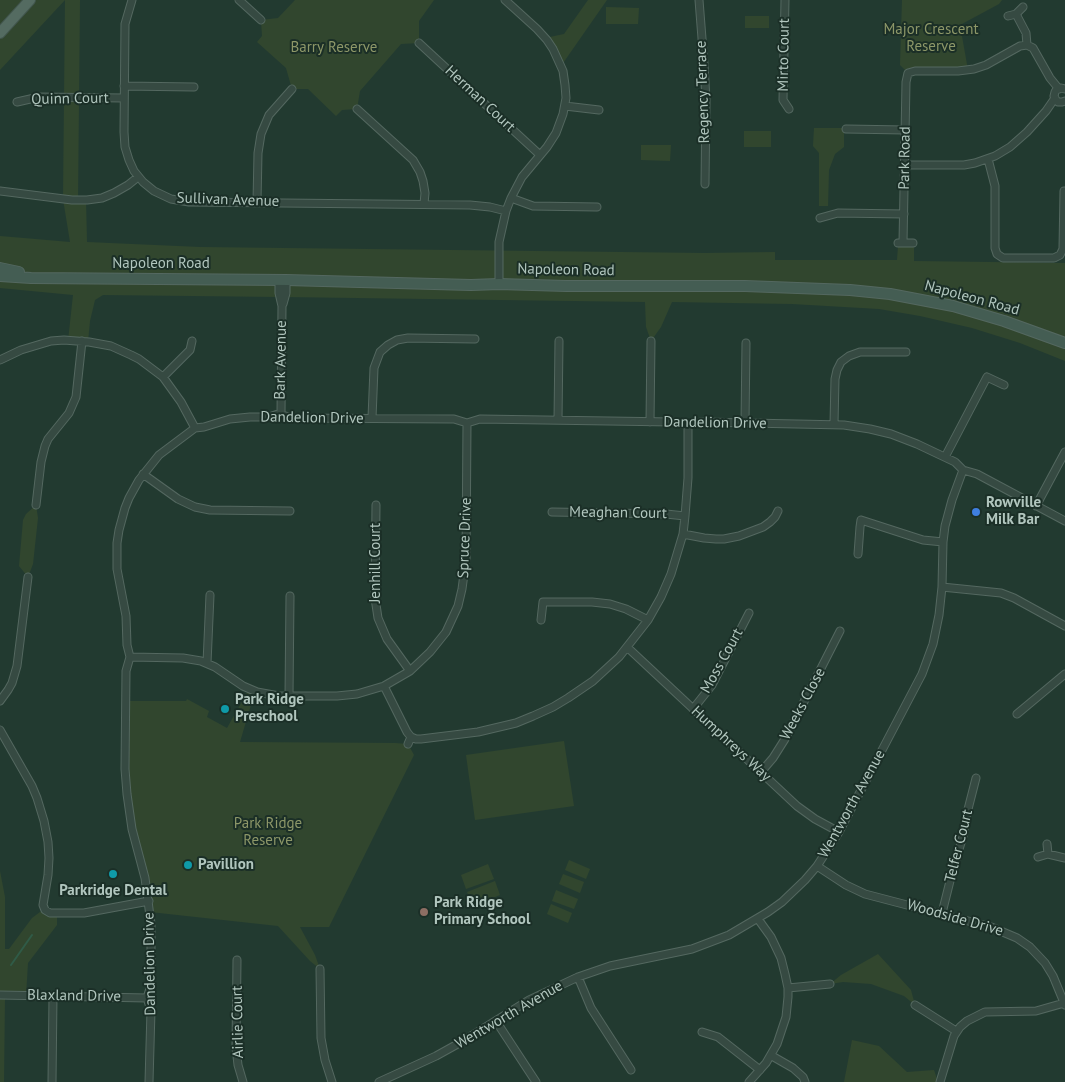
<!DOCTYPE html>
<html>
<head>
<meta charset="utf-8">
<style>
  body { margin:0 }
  canvas { display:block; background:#223a30 }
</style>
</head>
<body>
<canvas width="1065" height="1082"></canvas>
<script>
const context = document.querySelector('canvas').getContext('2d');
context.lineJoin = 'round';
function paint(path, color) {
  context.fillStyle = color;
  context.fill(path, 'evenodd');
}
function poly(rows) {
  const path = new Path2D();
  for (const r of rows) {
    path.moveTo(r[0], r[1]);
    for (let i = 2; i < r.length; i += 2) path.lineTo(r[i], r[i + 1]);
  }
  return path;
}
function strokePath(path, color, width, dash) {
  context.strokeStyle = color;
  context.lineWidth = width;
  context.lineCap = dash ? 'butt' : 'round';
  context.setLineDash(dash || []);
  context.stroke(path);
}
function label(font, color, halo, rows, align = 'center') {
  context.font = font + ' "PT Sans",sans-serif';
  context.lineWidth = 4;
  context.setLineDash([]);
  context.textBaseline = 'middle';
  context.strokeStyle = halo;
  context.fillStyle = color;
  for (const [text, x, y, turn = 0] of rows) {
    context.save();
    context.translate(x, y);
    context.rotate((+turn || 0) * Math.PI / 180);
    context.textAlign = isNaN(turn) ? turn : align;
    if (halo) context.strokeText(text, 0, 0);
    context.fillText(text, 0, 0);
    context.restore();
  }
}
paint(poly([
  [0,0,65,0,0,70],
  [65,0,80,0,78,200,86,200,87,242,200,247,704,253,775,252,775,260,897,260,898,246,914,246,914,261,1065,263,1065,361,1020,343,972,328,920,316,879,309,792,304,672,302,661,327,651,341,646,327,645,302,284,297,286,280,279,280,280,297,103,295,95,300,90,321,88,342,68,341,73,295,0,288,0,276,55,277,0,268,0,236,70,242,63,199],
  [295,0,434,0,419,21,419,43,401,44,360,91,357,109,342,110,336,116,308,89,292,89,286,68,257,42,262,36,261,20,278,18],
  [588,0,607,0,561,66,545,38,564,34],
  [902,0,1002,0,999,4,960,25,968,70,908,73,900,65],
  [606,7,639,8,638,24,606,24],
  [745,16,769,16,769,28,745,28],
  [814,128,844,128,844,147,835,154,829,170,828,206,819,206,819,153,813,146],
  [744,131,771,131,771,147,744,147],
  [641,145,671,145,670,161,641,160],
  [36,505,38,518,33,564,28,577,19,566,23,520,26,514],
  [249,689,255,691,240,742,395,743,408,744,414,755,329,927,300,927,315,955,320,969,310,961,278,926,150,912,130,816,126,701,186,701,187,699,209,711,207,717,227,728],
  [564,741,574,806,475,820,466,755],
  [569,860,590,869,586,879,565,870],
  [488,864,494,879,466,889,461,875],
  [0,871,5,897,5,949,9,949,32,918,44,909,57,913,57,925,28,963,26,996,5,996,4,1082,0,1082],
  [563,874,584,882,580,893,559,884],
  [495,881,500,895,473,906,467,892],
  [556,890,578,899,574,909,552,901],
  [551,904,572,913,568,923,547,914],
  [878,954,911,990,915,1005,904,996,871,984,843,982,830,984,841,975],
  [852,1040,879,1046,907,1072,934,1070,938,1082,844,1082]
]), '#31462e');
strokePath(poly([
  [11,965,32,935]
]), '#305b47', 2);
const minor = poly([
  [132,0,125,24,124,132,125,147,129,160,134,171,143,182,154,191,171,199,189,202,470,205,490,207,506,211],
  [239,0,261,20],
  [699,0,704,64,706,100,705,184],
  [785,0,783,100,789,109],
  [1016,14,1026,33,1027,45],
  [1008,16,1016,14,1023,7],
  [419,43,540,155],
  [124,86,194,87],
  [1065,89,1061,88,1057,89,1055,92,1054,96,1055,99,1058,102,1062,102,1065,101],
  [17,102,39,97,124,98],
  [565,106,599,110],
  [357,109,413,160,420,172,423,181,425,193,424,204],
  [846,129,905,130],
  [988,159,995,186,995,248,997,254,1003,258,1054,258,1060,255,1063,249,1064,191],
  [905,165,964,165,975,163,995,156,1010,147,1027,132,1046,111,1055,98],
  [0,191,72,200,87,200,102,198,114,193,128,185,138,177],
  [511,198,533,206,597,207],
  [257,202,258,153,261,134,269,115,292,89],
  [820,218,838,213,904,214],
  [898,243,913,243],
  [903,243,906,82,908,73,915,71,958,71,974,69,986,65,1020,46,1027,45,1033,48,1050,78,1059,89],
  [279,280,279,293,282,306,281,414],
  [499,284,499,242,506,211,511,198,522,177,547,147,556,133,563,114,566,98,565,85,563,71,553,49,547,40,537,29,505,0],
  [283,304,286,293,286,280],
  [0,360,21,350,51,341,64,340,89,342,111,346,131,355,139,359,163,377,181,402,195,428],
  [163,377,190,350,192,341],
  [372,418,374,368,380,352,388,345,397,340,408,338,475,339],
  [558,420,559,341],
  [650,422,651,341],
  [745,423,746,343],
  [834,424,835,379,837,370,841,362,849,356,860,352,906,352],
  [945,457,987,377,1004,385],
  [143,474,178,499,195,507,210,510,290,511],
  [36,505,41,462,45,446,48,439,69,413,76,397,82,341],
  [376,505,375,598,378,618,387,639,410,671],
  [1036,506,1065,452],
  [552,512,666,514,685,516],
  [683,534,704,538,716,539,724,539,739,536,763,527,770,522,775,517,778,511],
  [858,554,860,527,861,520,923,540,943,542],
  [942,587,1001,593,1014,598,1065,626],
  [541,620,543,602,592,602,610,604,626,609,648,620],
  [627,647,797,806,815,819,839,832],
  [130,657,183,658,201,661,215,667,243,686,257,692,279,696,337,696,357,694,384,686,410,671,430,652,446,632,458,606,462,589,466,559,467,423],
  [207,663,210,595],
  [384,686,407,732,411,737,416,739,421,739,478,732,516,723,533,716,553,707,568,698,593,681,619,657,648,620,661,597,671,574,683,534,685,516,688,478,688,425],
  [289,696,290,596],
  [0,701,8,690,12,683,17,666,28,577],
  [693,709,712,685,749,613],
  [1017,714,1065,674],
  [0,730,32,786,37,798,44,821,48,842,49,858,48,875,43,905,45,910,50,913,84,913,149,901],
  [408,744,411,737],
  [761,772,773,758,785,739,840,631],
  [1047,844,1048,854],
  [1038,857,1048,854,1065,858],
  [817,866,846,885,865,894,991,927,1017,938,1030,947,1045,963,1053,976,1065,1005],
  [942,913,953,869,964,833,965,821,976,778],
  [237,960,236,1047,238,1065,243,1082],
  [320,969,321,1038,325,1060,332,1082],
  [578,977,591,1008,631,1070],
  [788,988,830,984],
  [0,995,147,998],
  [915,1005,956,1031],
  [496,1021,536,1082],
  [702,1032,718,1037,760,1070],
  [772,1056,793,1068,803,1077,805,1082],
  [52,1082,53,996],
  [149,1082,151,1010,147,998,151,985,151,924,145,878,132,829,127,794,125,769,126,671,130,657,127,645,126,616,117,569,117,543,119,530,125,508,129,498,139,480,159,455,195,428,204,427,230,419,250,417,269,417,278,414,293,418,454,419,467,423,480,419,673,422,688,425,702,422,844,425,870,429,891,434,917,444,955,462,963,470,977,474,1065,521],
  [379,1082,436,1056,463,1041,529,1000,578,977,610,966,692,949,729,935,768,912,782,902,805,880,817,866,839,832,922,674,933,644,939,615,942,587,943,542,945,526,952,500,963,470],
  [749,1082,766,1063,777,1044,786,1017,788,997,788,988,785,974,781,958,771,937,758,919],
  [940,1082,954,1036,960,1027,967,1021,985,1012,1036,1011,1064,1003]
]);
const secondary = poly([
  [0,268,19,272],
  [0,276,31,278,286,280,471,285,499,284,566,286,745,286,850,290,890,294,953,306,1004,321,1065,343]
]);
const primary = poly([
  [0,33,30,0]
]);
strokePath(minor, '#546860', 9);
strokePath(secondary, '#546860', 12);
strokePath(primary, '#42564e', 12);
strokePath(minor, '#364a42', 7);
strokePath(secondary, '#445d53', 10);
strokePath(primary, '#546b61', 10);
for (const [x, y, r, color] of [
  [976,512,5,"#3f7fe0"],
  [225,709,5,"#0f9aa8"],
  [188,865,5,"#0f9aa8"],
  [113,874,5,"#0f9aa8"],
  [424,912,5,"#8d6e63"]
]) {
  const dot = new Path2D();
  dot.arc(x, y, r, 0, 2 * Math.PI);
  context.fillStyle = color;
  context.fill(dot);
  strokePath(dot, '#1b2f27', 2);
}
label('15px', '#8d9768', '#1b2f27', [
  ["Major Crescent",931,30],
  ["Reserve",931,47],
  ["Barry Reserve",334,48],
  ["Park Ridge",268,824],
  ["Reserve",268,841]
]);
label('15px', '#b1c6be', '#1b2f27', [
  ["Mirto Court",784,55,-89],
  ["Regency Terrace",703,92,-92],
  ["Quinn Court",70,99,-1],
  ["Herman Court",480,99,43],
  ["Park Road",905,158,-89],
  ["Sullivan Avenue",228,200,2],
  ["Napoleon Road",161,264],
  ["Napoleon Road",566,270,1],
  ["Napoleon Road",972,298,15],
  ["Bark Avenue",281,360,-89],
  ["Dandelion Drive",312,418,1],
  ["Dandelion Drive",715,423,1],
  ["Meaghan Court",618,513,1],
  ["Spruce Drive",465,538,-88],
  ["Jenhill Court",376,563,-90],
  ["Moss Court",722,661,-61],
  ["Weeks Close",803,704,-62],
  ["Humphreys Way",731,744,43],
  ["Wentworth Avenue",852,804,-61],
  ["Telfer Court",959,846,-76],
  ["Woodside Drive",955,918,16],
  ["Dandelion Drive",150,964,-91],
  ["Blaxland Drive",74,996,1],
  ["Wentworth Avenue",509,1015,-30],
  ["Airlie Court",238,1022,-91]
]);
label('bold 15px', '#b1c6be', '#1b2f27', [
  ["Rowville",986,503],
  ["Milk Bar",986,520],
  ["Park Ridge",235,700],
  ["Preschool",235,717],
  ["Pavillion",198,865],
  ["Parkridge Dental",113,891,"center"],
  ["Park Ridge",434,903],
  ["Primary School",434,920]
], 'left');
</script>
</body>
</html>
